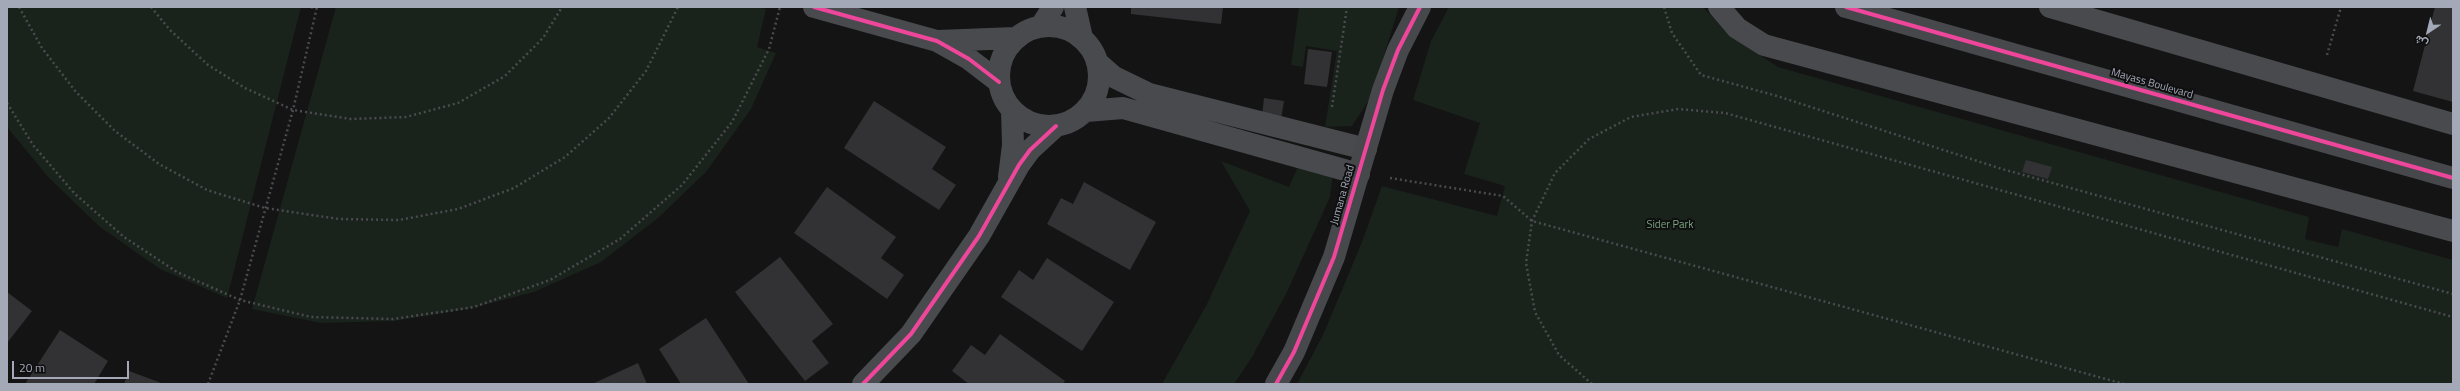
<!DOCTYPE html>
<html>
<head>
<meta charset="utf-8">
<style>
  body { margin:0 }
  #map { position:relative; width:2460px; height:391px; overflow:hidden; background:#141414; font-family:"Titillium Web",Vazirmatn,sans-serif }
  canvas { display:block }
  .frame { position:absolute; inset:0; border:8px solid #a4a9b7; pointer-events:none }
  .north { position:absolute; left:2408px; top:12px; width:40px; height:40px; -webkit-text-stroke:3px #0f0f10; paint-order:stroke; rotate:215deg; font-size:11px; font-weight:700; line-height:16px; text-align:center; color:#a4a9b7 }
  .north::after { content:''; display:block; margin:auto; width:14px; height:18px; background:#a4a9b7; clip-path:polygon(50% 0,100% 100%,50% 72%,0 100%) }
  .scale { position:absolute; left:12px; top:361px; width:117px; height:18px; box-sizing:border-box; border:2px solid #a4a9b7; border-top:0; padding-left:5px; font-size:12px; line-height:14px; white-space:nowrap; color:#a4a9b7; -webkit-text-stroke:3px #0f0f10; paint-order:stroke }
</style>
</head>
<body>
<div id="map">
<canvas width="2460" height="391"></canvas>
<div class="frame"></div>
<div class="north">ش</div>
<div class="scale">20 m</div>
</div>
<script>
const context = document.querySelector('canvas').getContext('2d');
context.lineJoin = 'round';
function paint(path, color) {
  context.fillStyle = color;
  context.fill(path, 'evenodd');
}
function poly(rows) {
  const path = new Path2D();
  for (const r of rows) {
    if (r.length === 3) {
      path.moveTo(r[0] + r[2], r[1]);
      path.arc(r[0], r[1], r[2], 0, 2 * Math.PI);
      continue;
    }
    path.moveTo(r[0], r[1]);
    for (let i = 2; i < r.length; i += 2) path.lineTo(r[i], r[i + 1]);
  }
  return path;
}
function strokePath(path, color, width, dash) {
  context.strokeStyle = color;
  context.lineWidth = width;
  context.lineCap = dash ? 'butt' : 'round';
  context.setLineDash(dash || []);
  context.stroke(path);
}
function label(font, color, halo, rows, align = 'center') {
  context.font = font + ' "Titillium Web",sans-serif';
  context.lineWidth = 4;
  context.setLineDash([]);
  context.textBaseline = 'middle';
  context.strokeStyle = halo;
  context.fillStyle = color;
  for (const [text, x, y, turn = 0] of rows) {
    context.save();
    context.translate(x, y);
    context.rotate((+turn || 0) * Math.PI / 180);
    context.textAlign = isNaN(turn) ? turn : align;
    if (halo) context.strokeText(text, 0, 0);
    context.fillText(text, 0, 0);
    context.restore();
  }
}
paint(poly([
  [7,7,301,7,227,298,160,269,100,227,49,178,7,127],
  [336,7,758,7,766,9,757,47,776,53,751,109,706,172,658,218,601,262,534,292,468,309,394,321,321,323,252,309],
  [1299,7,1399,7,1371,97,1352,126,1325,127,1337,51,1306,46,1303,67,1291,65],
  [1449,7,1703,7,1727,33,1778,67,2309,217,2305,239,2338,247,2342,229,2453,260,2453,384,1297,384,1323,335,1362,242,1382,186,1497,216,1505,186,1464,174,1480,123,1413,100,1431,41],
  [1221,161,1289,187,1300,162,1333,173,1330,197,1287,292,1252,357,1234,384,1162,384,1207,304,1250,211]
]), '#1a221c');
paint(poly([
  [1131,7,1223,7,1221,24,1131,14],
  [2435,7,2453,7,2453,102,2413,91],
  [1308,49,1332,52,1327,87,1304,84],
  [1264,98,1284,101,1281,119,1262,116],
  [874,101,946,147,932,169,956,185,939,210,844,148],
  [2026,160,2052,167,2048,179,2022,172],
  [1084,182,1156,222,1130,270,1047,224,1061,198,1073,204],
  [827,187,896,237,881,258,904,275,887,299,794,233],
  [780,257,833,324,812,341,829,363,805,381,735,292],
  [1047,258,1114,302,1082,351,1001,297,1019,270,1033,280],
  [7,292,32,311,7,343],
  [706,318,749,384,681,384,659,349],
  [60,330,108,361,94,384,25,384],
  [1000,334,1065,381,1063,384,969,384,952,371,971,345,985,355],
  [638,363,647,384,592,384],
  [129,371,164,384,124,384]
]), '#323234');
strokePath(poly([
  [19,7,42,48,76,92,115,131,159,164,207,190,265,208,339,219,399,220,458,209,514,188,565,157,609,118,646,71,678,7],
  [151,7,170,30,208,65,245,88,293,110,351,119,406,117,458,103,505,76,543,38,562,7],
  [311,7,316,9],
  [1664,7,1672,33,1701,75,1777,96,2002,169,2453,294],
  [2327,55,2341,7],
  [7,103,33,145,75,194,124,237,177,272,240,300,311,317,393,319,474,307,550,280,620,239,682,185,732,122,769,49,780,7],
  [1332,107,1347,7],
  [1390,178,1503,196,1532,221,2124,384],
  [208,384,240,300,293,110,317,7],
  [1592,384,1559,355,1535,312,1526,263,1532,221,1555,173,1589,139,1631,117,1678,109,1725,113,2453,317]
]), '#4a4b4f', 2.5, [2, 3]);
strokePath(poly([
  [1719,7,1737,28,1764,45,2453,231],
  [2050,7,2453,124]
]), '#484a4d', 22);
strokePath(poly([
  [814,7,937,41,969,59,999,82],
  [1075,7,1082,38],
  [1049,76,50],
  [1041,26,1053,7],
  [938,41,1015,38],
  [1098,63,1114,77,1149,94,1366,149],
  [1086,111,1123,108,1359,174],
  [1009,177,1013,145,1012,110],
  [863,384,911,334,979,236,1019,165,1030,150,1056,126]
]), '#484a4d', 22);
strokePath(poly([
  [1846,7,2453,178],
  [1276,384,1294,352,1334,257,1383,90,1398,50,1420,7]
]), '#46484c', 22);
strokePath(poly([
  [814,7,937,41,969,59,999,82],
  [1846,7,2453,178],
  [863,384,911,334,979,236,1019,165,1030,150,1056,126],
  [1276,384,1294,352,1334,257,1383,90,1398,50,1420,7]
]), '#ed469a', 4);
label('11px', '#a4a9b7', '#0f0f10', [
  ["Mayass Boulevard",2152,84,16],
  ["Jumana Road",1343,195,-74]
]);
label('11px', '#7aa37f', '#0f0f10', [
  ["Sider Park",1670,225]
]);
</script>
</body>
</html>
